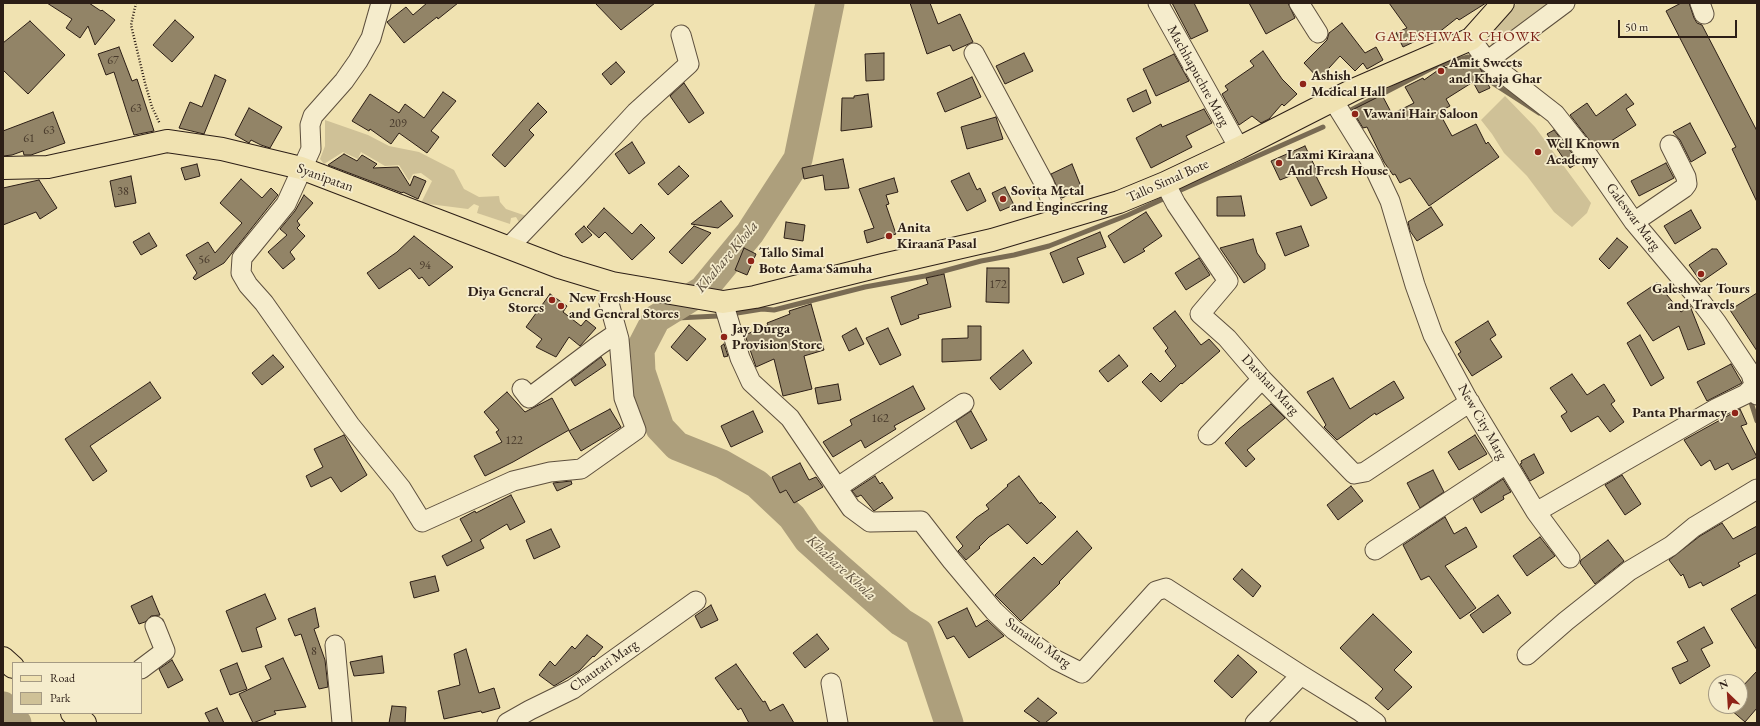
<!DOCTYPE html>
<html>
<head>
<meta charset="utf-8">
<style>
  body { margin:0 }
  #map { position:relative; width:1760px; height:726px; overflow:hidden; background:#f0e2b1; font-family:"EB Garamond",serif }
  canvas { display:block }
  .frame { position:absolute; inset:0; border:4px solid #2c1e16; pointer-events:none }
  .legend { position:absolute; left:12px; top:662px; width:130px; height:52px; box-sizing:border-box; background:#f5eccc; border:1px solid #a59a83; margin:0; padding:5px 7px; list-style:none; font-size:12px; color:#2c1e16 }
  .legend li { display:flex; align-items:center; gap:8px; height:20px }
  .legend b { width:20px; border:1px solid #a59a83 }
  .north { position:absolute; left:1708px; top:674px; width:40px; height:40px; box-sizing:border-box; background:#f5eccc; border:1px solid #a59a83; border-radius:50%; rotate:335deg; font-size:11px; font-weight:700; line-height:16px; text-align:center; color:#2c1e16 }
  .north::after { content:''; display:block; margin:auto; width:14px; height:18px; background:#8f2418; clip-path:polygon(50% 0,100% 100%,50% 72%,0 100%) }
  .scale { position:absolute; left:1618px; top:20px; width:119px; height:18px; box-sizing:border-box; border:2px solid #2c1e16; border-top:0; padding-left:5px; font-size:12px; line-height:14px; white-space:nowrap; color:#2c1e16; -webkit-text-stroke:3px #f5eccc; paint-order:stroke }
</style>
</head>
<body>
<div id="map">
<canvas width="1760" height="726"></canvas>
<div class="frame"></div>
<ul class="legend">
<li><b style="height:5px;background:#f0e2b1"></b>Road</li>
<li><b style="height:11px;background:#cfc197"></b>Park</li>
</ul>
<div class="north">N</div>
<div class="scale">50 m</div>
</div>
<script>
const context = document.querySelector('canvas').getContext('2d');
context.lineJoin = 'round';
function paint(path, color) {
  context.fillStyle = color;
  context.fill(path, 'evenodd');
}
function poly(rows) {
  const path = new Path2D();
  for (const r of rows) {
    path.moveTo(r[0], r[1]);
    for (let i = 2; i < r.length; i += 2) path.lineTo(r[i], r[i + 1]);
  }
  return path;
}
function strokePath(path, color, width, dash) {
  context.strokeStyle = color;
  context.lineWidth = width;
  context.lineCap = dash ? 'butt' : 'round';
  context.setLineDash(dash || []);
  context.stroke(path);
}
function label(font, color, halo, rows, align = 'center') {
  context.font = font + ' "EB Garamond",serif';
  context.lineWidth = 3.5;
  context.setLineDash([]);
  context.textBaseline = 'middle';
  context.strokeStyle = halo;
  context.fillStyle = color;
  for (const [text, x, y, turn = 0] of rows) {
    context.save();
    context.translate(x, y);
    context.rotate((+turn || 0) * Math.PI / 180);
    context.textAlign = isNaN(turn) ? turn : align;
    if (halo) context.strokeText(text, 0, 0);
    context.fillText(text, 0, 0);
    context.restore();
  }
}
paint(poly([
  [1517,3,1553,3,1491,48,1493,29],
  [1505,96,1535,127,1591,203,1587,213,1572,227,1554,212,1527,176,1504,153,1492,134,1481,120],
  [325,120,368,135,389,146,419,152,454,170,464,189,479,197,499,196,500,202,506,209,532,218,520,224,516,217,511,218,510,224,477,213,479,206,474,204,468,209,421,203,432,181,421,173,413,174,409,181,399,165,385,166,361,152,358,159,343,152,324,164,320,159,325,146]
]), '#cfc197');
strokePath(poly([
  [1351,110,1434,67,1468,57,1478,61,1491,82,1539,113],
  [1174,193,1323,127],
  [731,314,762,309,774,310,865,287,925,276,981,261,1014,255,1049,246,1128,215,1163,199],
  [656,319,718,316],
  [1749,396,1757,421]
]), '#796b53', 5);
strokePath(poly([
  [830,3,798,159,750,233,703,290,656,319,640,350,641,372,660,428,677,446,722,464,757,484,792,517,808,540,837,566,901,622,919,633,949,723],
  [3,706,17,723]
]), '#ad9f7c', 29);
const building = poly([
  [47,3,89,3,101,11,102,10,115,20,95,45,88,26,80,38,66,28,72,19,47,3],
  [427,3,458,3,438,19,437,17,404,43,387,22,406,7,413,15,427,3],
  [595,3,655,3,621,30,595,3],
  [910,3,930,3,938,24,960,14,973,42,953,51,950,45,927,54,910,3],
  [1172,3,1194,3,1208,31,1191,39,1172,3],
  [1249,3,1288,3,1295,18,1266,34,1249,3],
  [1389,3,1486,3,1459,20,1457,18,1438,33,1437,31,1403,47,1396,33,1407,28,1389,3],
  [1681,3,1689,3,1694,18,1697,23,1702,25,1757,131,1757,202,1732,149,1736,147,1666,11,1681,3],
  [175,20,194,37,172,62,153,45,175,20],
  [30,21,65,55,28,94,3,70,3,43,30,21],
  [1342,23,1365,53,1376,47,1383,60,1367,69,1363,63,1355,71,1340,56,1319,79,1304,63,1327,40,1329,33,1342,23],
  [119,47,132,81,137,79,154,131,134,135,114,72,106,75,98,54,119,47],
  [1263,51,1282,79,1297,94,1284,106,1282,104,1269,119,1261,123,1252,116,1239,125,1222,94,1228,90,1225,86,1254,66,1250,61,1263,51],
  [884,53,884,80,866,81,865,54,884,53],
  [1024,53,1033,71,1005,84,996,66,1024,53],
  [1174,54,1189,81,1156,96,1143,69,1174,54],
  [1458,60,1463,69,1475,63,1481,70,1490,88,1479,93,1473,82,1446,99,1450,106,1439,112,1452,136,1476,124,1486,144,1488,142,1499,157,1429,206,1410,178,1400,183,1395,174,1393,175,1384,162,1367,127,1363,128,1352,110,1382,95,1392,114,1414,103,1405,87,1423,78,1424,80,1444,66,1446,68,1458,60],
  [616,62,625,72,611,85,602,74,616,62],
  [215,75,226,80,204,134,179,128,190,102,202,107,215,75],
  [972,77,981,97,945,112,937,93,972,77],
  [684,83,704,113,689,123,670,96,684,83],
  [1146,90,1151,103,1133,112,1127,99,1146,90],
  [443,92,456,101,431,131,439,137,427,153,399,133,391,144,370,129,369,131,352,121,370,94,399,113,405,104,424,118,443,92],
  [868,94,872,127,841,131,842,98,854,98,854,96,868,94],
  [1626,94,1634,104,1626,109,1636,125,1597,150,1570,115,1587,103,1596,116,1626,94],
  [538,103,547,112,529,130,534,135,505,167,492,155,538,103],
  [249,108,282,127,270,148,261,145,251,140,249,143,235,135,249,108],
  [1204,109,1212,123,1186,136,1192,147,1151,168,1136,138,1161,124,1162,127,1204,109],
  [53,112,65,143,31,155,24,155,23,151,12,155,3,156,3,131,53,112],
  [996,117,1003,139,967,149,961,127,996,117],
  [1690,123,1706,153,1691,162,1680,140,1673,132,1690,123],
  [1554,130,1579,162,1570,168,1547,134,1554,130],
  [632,142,645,163,629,174,615,154,632,142],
  [1305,146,1318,173,1315,174,1327,198,1311,206,1295,174,1280,180,1271,161,1305,146],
  [344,154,357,161,362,155,377,164,373,168,398,167,410,186,414,176,426,181,418,199,403,192,402,193,328,165,344,154],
  [843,159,849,188,825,190,823,175,804,179,802,168,843,159],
  [1666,163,1674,178,1639,196,1631,181,1666,163],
  [197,164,200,176,185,180,181,168,197,164],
  [1072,164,1082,189,1062,198,1051,174,1072,164],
  [679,166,689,176,668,195,658,184,679,166],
  [969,173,977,190,980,188,986,201,967,211,951,181,969,173],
  [131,176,136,203,115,207,110,181,131,176],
  [894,178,898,192,886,195,889,204,886,205,896,234,867,243,864,231,874,228,859,189,894,178],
  [241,179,262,198,271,188,278,195,224,263,195,280,193,278,197,273,186,255,208,242,215,253,242,223,220,203,241,179],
  [39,180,57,208,40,219,36,212,3,225,3,188,39,180],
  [1005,187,1014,205,1000,211,992,193,1005,187],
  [304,195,313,203,297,221,300,225,297,228,305,236,290,252,295,259,283,269,268,252,287,235,280,229,295,211,304,195],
  [1241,196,1245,216,1217,216,1217,197,1241,196],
  [721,201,733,216,718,228,691,224,721,201],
  [1431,207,1443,225,1417,241,1410,231,1408,222,1431,207],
  [604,208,632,234,641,224,655,238,632,260,605,232,599,238,587,227,604,208],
  [1691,210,1701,228,1675,244,1664,226,1691,210],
  [1146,212,1162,236,1143,249,1145,251,1124,263,1108,236,1146,212],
  [786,222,805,225,803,241,784,238,786,222],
  [584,226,592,235,582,243,575,234,584,226],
  [694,226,711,233,682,264,669,252,694,226],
  [1301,226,1309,246,1285,256,1276,233,1301,226],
  [1100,232,1106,247,1077,258,1084,274,1063,283,1050,253,1100,232],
  [149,233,157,246,141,255,133,242,149,233],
  [414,236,453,267,429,286,422,277,419,279,410,268,379,289,367,273,397,252,414,236],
  [1617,238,1628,247,1609,269,1599,259,1617,238],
  [1253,239,1257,253,1265,264,1265,269,1244,283,1220,248,1253,239],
  [744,248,756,254,747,275,735,270,744,248],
  [1712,249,1717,249,1727,264,1701,282,1689,265,1712,249],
  [1199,258,1210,275,1186,290,1175,273,1199,258],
  [987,268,1009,268,1009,303,986,302,987,268],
  [944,274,951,307,918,315,919,318,901,325,891,297,928,284,926,278,944,274],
  [1657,283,1681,312,1690,306,1705,344,1688,350,1679,326,1653,341,1627,303,1657,283],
  [1757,293,1757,351,1730,310,1757,293],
  [550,294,567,306,563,312,581,326,586,320,596,328,580,346,569,337,556,357,536,347,542,339,526,327,550,294],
  [811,304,824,350,804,356,812,389,783,396,774,359,756,367,745,335,768,325,767,323,790,314,789,311,811,304],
  [1175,311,1201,345,1209,339,1220,351,1182,384,1181,383,1161,402,1142,382,1151,373,1160,382,1176,366,1165,351,1168,348,1153,328,1175,311],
  [1488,321,1496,335,1490,339,1502,357,1472,376,1458,354,1461,352,1455,342,1488,321],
  [689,325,706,339,687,361,671,347,689,325],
  [968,326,981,326,981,360,942,362,942,339,968,338,968,326],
  [856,328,864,344,849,351,842,336,856,328],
  [888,328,901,355,880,365,866,338,888,328],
  [1640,335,1664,378,1651,386,1627,343,1640,335],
  [724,344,728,356,724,357,721,346,724,344],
  [1023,350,1032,363,1000,390,990,378,1023,350],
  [273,355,284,367,262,385,252,373,273,355],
  [1119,355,1128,366,1108,382,1099,371,1119,355],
  [601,357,606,365,575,386,571,380,601,357],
  [1731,364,1742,383,1707,401,1697,382,1731,364],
  [1572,374,1587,395,1604,384,1615,401,1611,404,1624,422,1610,432,1598,416,1571,432,1561,416,1567,412,1550,388,1572,374],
  [1333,378,1350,409,1394,381,1404,398,1376,415,1375,413,1337,440,1324,427,1326,425,1307,392,1333,378],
  [150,382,161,398,90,446,107,471,93,481,65,439,150,382],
  [838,384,841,400,818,404,815,388,838,384],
  [913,386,925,409,894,426,896,429,865,448,861,440,833,457,823,442,852,425,850,420,913,386],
  [507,392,525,412,552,398,569,430,513,462,485,476,474,456,502,442,496,432,499,430,484,412,507,392],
  [1271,404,1285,418,1247,450,1255,459,1246,467,1225,443,1239,429,1271,404],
  [610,409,621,427,581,451,569,431,610,409],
  [1740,409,1747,424,1741,426,1757,457,1732,470,1728,463,1715,470,1710,460,1701,466,1684,440,1740,409],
  [753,411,763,432,731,447,721,426,753,411],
  [971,411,987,440,971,449,956,421,971,411],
  [344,435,367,475,341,492,331,477,311,487,306,476,323,467,314,449,344,435],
  [1475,435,1487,454,1459,470,1448,452,1475,435],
  [1534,454,1544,473,1530,481,1520,464,1522,463,1521,461,1534,454],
  [800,463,809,480,816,477,823,487,794,503,786,490,780,493,772,477,800,463],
  [1433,470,1444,492,1420,508,1407,483,1433,470],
  [1622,475,1641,504,1625,515,1605,485,1622,475],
  [875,476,880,484,882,482,893,498,874,511,861,495,857,497,852,491,875,476],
  [1019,476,1040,504,1041,502,1056,517,1027,544,1008,524,989,537,979,547,980,548,966,560,958,551,963,546,956,537,976,518,989,509,986,505,1008,486,1007,485,1019,476],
  [1503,479,1511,492,1503,496,1504,499,1481,513,1473,499,1503,479],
  [571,481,572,484,557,491,553,483,571,481],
  [1351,486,1363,501,1338,520,1327,505,1351,486],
  [511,495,525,522,510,530,507,524,480,540,484,548,447,566,442,556,472,541,460,519,475,511,476,513,511,495],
  [1445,517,1454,534,1466,527,1477,547,1445,566,1476,608,1460,619,1429,576,1421,580,1403,545,1445,517],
  [1722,523,1733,539,1757,526,1757,553,1738,563,1740,566,1703,586,1701,582,1689,588,1683,574,1681,576,1669,560,1700,536,1722,523],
  [551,529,560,547,534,559,526,540,551,529],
  [1077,531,1092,548,1059,582,1060,583,1021,621,995,595,1034,557,1042,565,1077,531],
  [1540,537,1555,556,1527,576,1513,556,1540,537],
  [1608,540,1624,561,1595,584,1580,563,1581,560,1608,540],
  [1242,569,1261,586,1253,597,1233,579,1242,569],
  [435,576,439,591,414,598,410,582,435,576],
  [265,594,276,619,256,628,262,647,242,652,226,611,265,594],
  [1757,594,1757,650,1731,609,1757,594],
  [1498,595,1511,613,1483,633,1470,615,1498,595],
  [152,596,160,615,151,616,145,622,139,624,131,606,152,596],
  [711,605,718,620,701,628,695,616,711,605],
  [315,608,319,627,314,629,325,660,328,687,319,689,301,634,295,636,288,619,315,608],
  [967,608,976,627,987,620,1004,636,969,658,954,636,947,639,938,622,967,608],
  [1373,614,1412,652,1394,670,1412,687,1388,710,1375,698,1383,689,1340,648,1373,614],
  [1704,627,1713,643,1701,649,1710,666,1680,684,1672,668,1688,661,1677,642,1704,627],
  [817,634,829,649,805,668,793,653,817,634],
  [587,635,603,647,594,657,593,656,579,671,554,686,539,675,550,661,555,666,572,646,575,649,587,635],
  [466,649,479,693,494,688,500,708,482,713,481,711,444,719,438,691,460,685,454,654,466,649],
  [1238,655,1257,672,1232,698,1214,681,1238,655],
  [382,656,384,673,354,676,350,662,382,656],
  [283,658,306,707,274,711,276,714,253,723,239,694,271,679,265,666,283,658],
  [172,660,183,680,168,688,159,669,172,660],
  [237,663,247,689,230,695,220,670,237,663],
  [736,664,763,702,765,701,770,711,783,704,794,723,749,723,741,708,738,710,715,678,736,664],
  [1757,671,1757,708,1745,722,1731,710,1735,706,1740,706,1740,689,1757,671],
  [1038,698,1057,713,1045,723,1041,723,1024,711,1038,698],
  [392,706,406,707,405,723,389,723,392,706],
  [217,708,224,723,210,723,205,713,217,708]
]);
paint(building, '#928467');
strokePath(building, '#2c1e16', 1);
const minor = poly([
  [381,3,371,38,358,61,344,81,313,116,310,125,311,149,286,204,242,258,241,273,248,285,264,303,350,425,401,488,422,522,513,481,550,472,581,469,636,430,624,398,619,339,609,303,612,283],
  [1158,3,1239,148],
  [1299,3,1318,33],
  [1700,3,1704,14],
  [1471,39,1487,61,1555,114,1589,157,1634,222,1702,303,1717,323,1751,374,1757,395],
  [974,53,1044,183,1059,221],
  [1487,61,1565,3],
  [1333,100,1372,163,1390,201,1415,285,1433,335,1467,398,1536,512,1717,408,1746,394,1754,386],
  [1165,183,1176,204,1228,281,1200,314,1227,338,1262,379,1354,474,1365,472,1470,402],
  [1634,222,1684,188,1687,184,1686,177,1670,145],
  [509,247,576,177,636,112,689,64,681,35],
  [723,302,740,358,751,382,790,418,851,508,870,522,921,521,952,561,994,611,1014,630,1056,660,1082,673,1156,591,1166,588,1301,675,1361,712,1376,723],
  [522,389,529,398,598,346,617,333],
  [1208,435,1262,379],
  [838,487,964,403],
  [1536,512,1570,558],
  [1375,550,1506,464],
  [335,645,342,723],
  [1527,655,1566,621,1629,571,1671,546,1694,527,1757,489],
  [141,669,165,651,155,626],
  [831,683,838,723],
  [507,723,530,710,573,689,696,601],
  [1255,723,1301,675]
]);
const major = poly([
  [3,168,48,167,167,141,222,149,301,168,559,267,612,283,723,302,755,297,883,265,992,240,1119,202,1165,183,1239,148,1353,90,1471,39,1503,3],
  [3,658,13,667],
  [72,713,85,723]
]);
strokePath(minor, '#5d4f3d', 21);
strokePath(major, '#2c1e16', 24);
strokePath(poly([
  [136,3,131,25,145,83,152,107,160,124]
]), '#2c1e16', 2.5, [1, 2]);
strokePath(minor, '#f5eccc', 19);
strokePath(major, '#f0e2b1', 22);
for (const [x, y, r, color] of [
  [1441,71,4,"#8f2418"],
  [1303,84,4,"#8f2418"],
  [1355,114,4,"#8f2418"],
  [1538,152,4,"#8f2418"],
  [1279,163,4,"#8f2418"],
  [1003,199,4,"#8f2418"],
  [889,236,4,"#8f2418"],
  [751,261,4,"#8f2418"],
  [1701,274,4,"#8f2418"],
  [552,300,4,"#8f2418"],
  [561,306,4,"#8f2418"],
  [724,337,4,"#8f2418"],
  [1735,413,4,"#8f2418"]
]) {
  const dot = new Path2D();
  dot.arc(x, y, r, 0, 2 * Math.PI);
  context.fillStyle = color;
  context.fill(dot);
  strokePath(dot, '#f5eccc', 1.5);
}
label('12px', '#46382a', null, [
  ["67",113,61],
  ["63",136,109],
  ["209",398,124],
  ["63",49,131],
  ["61",29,139],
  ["38",123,192],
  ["56",204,260],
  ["94",425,266],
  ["172",998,285],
  ["162",880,419],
  ["122",514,441],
  ["8",314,652]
]);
label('bold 14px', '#2c1e16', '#f5eccc', [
  ["Amit Sweets",1449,63],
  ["and Khaja Ghar",1449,79],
  ["Ashish",1311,76],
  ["Medical Hall",1311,92],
  ["Vawani Hair Saloon",1363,114],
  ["Well Known",1546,144],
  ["Academy",1546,160],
  ["Laxmi Kiraana",1287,155],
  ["And Fresh House",1287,171],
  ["Sovita Metal",1011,191],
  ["and Engineering",1011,207],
  ["Anita",897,228],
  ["Kiraana Pasal",897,244],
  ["Tallo Simal",759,253],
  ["Bote Aama Samuha",759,269],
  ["Galeshwar Tours",1701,289,"center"],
  ["and Travels",1701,305,"center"],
  ["Diya General",544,292,"right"],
  ["Stores",544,308,"right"],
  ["New Fresh House",569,298],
  ["and General Stores",569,314],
  ["Jay Durga",732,329],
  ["Provision Store",732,345],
  ["Panta Pharmacy",1727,413,"right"]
], 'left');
label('14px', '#2c1e16', '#f5eccc', [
  ["Machhapuchre Marg",1198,76,61],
  ["Syanipatan",325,178,20],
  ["Tallo Simal Bote",1168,181,-24],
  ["Galeswar Marg",1633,217,53],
  ["Darshan Marg",1270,385,47],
  ["New City Marg",1482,422,60],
  ["Sunaulo Marg",1038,643,35],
  ["Chautari Marg",604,666,-35]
]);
context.letterSpacing = '1px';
label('15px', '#7a1f14', '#f5eccc', [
  ["GALESHWAR CHOWK",1458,37]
]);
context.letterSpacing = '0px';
label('italic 15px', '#594b3a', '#f5eccc', [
  ["Khahare Khola",727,257,-50],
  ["Khahare Khola",841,568,43]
]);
</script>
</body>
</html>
